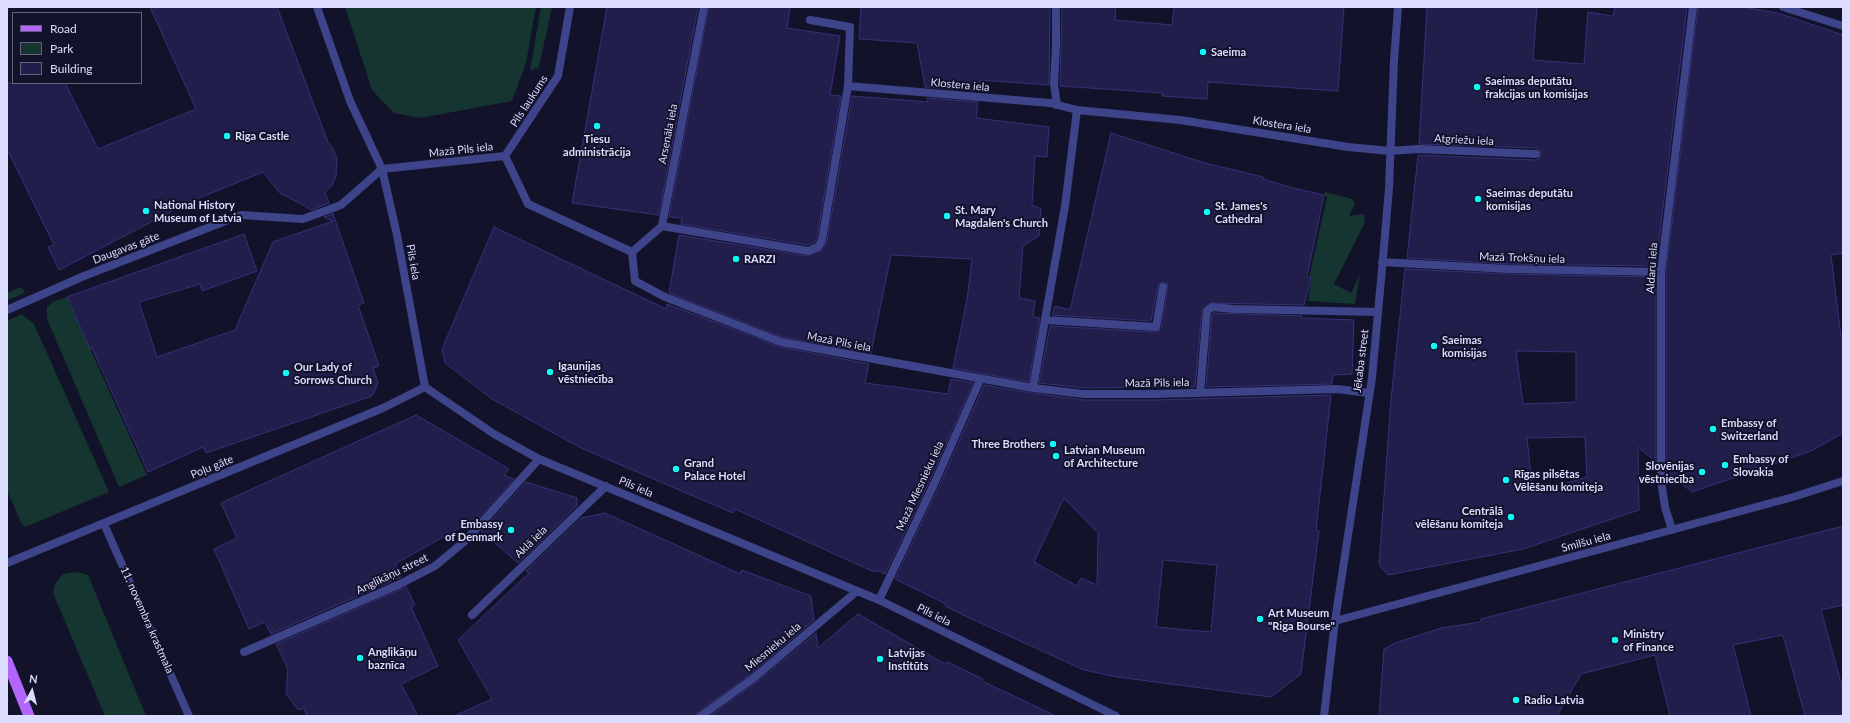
<!DOCTYPE html>
<html>
<head>
<meta charset="utf-8">
<style>
  body { margin:0 }
  #map { position:relative; width:1850px; height:723px; overflow:hidden; background:#13122b; font-family:Lato,sans-serif }
  canvas { display:block }
  .frame { position:absolute; inset:0; border:8px solid #dcdcfe; pointer-events:none }
  .legend { position:absolute; left:12px; top:12px; width:130px; height:72px; box-sizing:border-box; background:#13122b; border:1px solid #63637f; margin:0; padding:5px 7px; list-style:none; font-size:12px; color:#dcdcfe }
  .legend li { display:flex; align-items:center; gap:8px; height:20px }
  .legend b { width:20px; border:1px solid #63637f }
  .north { position:absolute; left:12px; top:671px; width:40px; height:40px; -webkit-text-stroke:3px #13122b; paint-order:stroke; rotate:7deg; font-size:11px; font-weight:700; line-height:16px; text-align:center; color:#dcdcfe }
  .north::after { content:''; display:block; margin:auto; width:14px; height:18px; background:#dcdcfe; clip-path:polygon(50% 0,100% 100%,50% 72%,0 100%) }
</style>
</head>
<body>
<div id="map">
<canvas width="1850" height="723"></canvas>
<div class="frame"></div>
<ul class="legend">
<li><b style="height:5px;background:#b366fc"></b>Road</li>
<li><b style="height:11px;background:#153530"></b>Park</li>
<li><b style="height:11px;background:#221e4c"></b>Building</li>
</ul>
<div class="north">N</div>
</div>
<script>
const context = document.querySelector('canvas').getContext('2d');
context.lineJoin = 'round';
function paint(path, color) {
  context.fillStyle = color;
  context.fill(path, 'evenodd');
}
function poly(rows) {
  const path = new Path2D();
  for (const r of rows) {
    path.moveTo(r[0], r[1]);
    for (let i = 2; i < r.length; i += 2) path.lineTo(r[i], r[i + 1]);
  }
  return path;
}
function strokePath(path, color, width, dash) {
  context.strokeStyle = color;
  context.lineWidth = width;
  context.lineCap = dash ? 'butt' : 'round';
  context.setLineDash(dash || []);
  context.stroke(path);
}
function label(font, color, halo, rows, align = 'center') {
  context.font = font + ' Lato,sans-serif';
  context.lineWidth = 4;
  context.setLineDash([]);
  context.textBaseline = 'middle';
  context.strokeStyle = halo;
  context.fillStyle = color;
  for (const [text, x, y, turn = 0] of rows) {
    context.save();
    context.translate(x, y);
    context.rotate((+turn || 0) * Math.PI / 180);
    context.textAlign = isNaN(turn) ? turn : align;
    if (halo) context.strokeText(text, 0, 0);
    context.fillText(text, 0, 0);
    context.restore();
  }
}
paint(poly([
  [345,7,536,7,526,63,512,101,420,118,394,113,372,90],
  [541,7,552,7,539,67,530,71],
  [1325,192,1352,199,1355,203,1349,216,1363,214,1365,217,1364,224,1334,284,1351,293,1360,274,1355,304,1308,301,1311,279,1309,278,1327,197,1324,195],
  [21,287,25,293,7,300,7,293],
  [67,297,147,475,119,487,47,319,47,307,54,301],
  [22,314,34,324,109,492,25,527,21,523,7,490,7,321],
  [78,572,88,575,146,716,105,716,53,593,55,584,62,575,67,573]
]), '#153530');
const building = poly([
  [150,7,277,7,328,142,333,149,337,159,336,176,332,185,325,192,329,203,312,210,280,193,263,172,177,207,178,208,59,270,48,247,54,245,7,149,7,83,65,83,98,149,196,109,150,7],
  [607,7,698,7,659,215,572,203,607,7],
  [709,7,790,7,787,28,840,36,830,95,841,96,817,238,814,243,807,245,681,224,682,218,669,217,709,7],
  [861,7,1050,7,1049,85,980,80,979,91,925,87,917,43,859,39,861,7],
  [1062,7,1116,7,1115,20,1172,25,1174,7,1344,7,1338,91,1208,82,1207,99,1162,96,1162,93,1060,86,1062,7],
  [1427,7,1537,7,1533,60,1584,64,1588,12,1613,16,1615,7,1687,7,1656,266,1508,264,1407,258,1418,155,1536,160,1539,159,1541,155,1541,151,1536,148,1419,144,1427,7],
  [1698,7,1742,7,1778,13,1843,35,1843,253,1831,255,1841,337,1843,337,1843,433,1811,451,1692,492,1666,471,1666,272,1698,7],
  [852,96,928,102,927,98,978,102,976,118,1049,127,1047,157,1035,156,1032,205,1041,209,1039,236,1023,246,1019,298,1035,301,1033,317,1040,318,1029,382,953,368,967,299,972,259,891,255,871,353,782,337,669,293,679,235,807,256,822,250,827,241,852,96],
  [1111,133,1205,163,1263,177,1263,179,1289,187,1324,195,1307,277,1311,278,1304,305,1209,303,1202,311,1195,387,1084,388,1039,383,1050,326,1156,332,1161,328,1168,288,1167,283,1164,282,1159,283,1158,286,1151,321,1052,315,1055,306,1070,310,1111,133],
  [333,214,364,303,358,305,379,366,373,368,378,383,372,396,206,453,203,447,148,472,92,348,90,349,67,297,244,234,257,271,202,291,200,284,139,302,157,357,235,330,273,242,333,221,324,217,333,214],
  [494,227,666,309,667,304,780,347,869,364,865,383,948,394,951,379,973,383,930,480,885,574,879,571,872,571,735,509,733,513,581,448,492,399,445,363,442,349,494,227],
  [1405,269,1508,274,1656,277,1656,462,1638,447,1639,510,1523,549,1388,575,1379,565,1391,399,1405,269],
  [1516,351,1576,352,1576,402,1523,404,1516,351],
  [1585,437,1587,477,1533,493,1527,438,1585,437],
  [1214,313,1302,316,1301,318,1354,320,1352,374,1333,375,1332,384,1206,387,1212,314,1214,313],
  [984,385,1032,393,1084,400,1156,400,1331,395,1316,530,1319,531,1301,674,1271,697,1117,677,1084,670,963,615,945,606,946,604,895,579,940,484,984,385],
  [1064,498,1098,533,1097,585,1081,578,1077,586,1034,562,1064,498],
  [1163,560,1217,565,1211,632,1156,627,1163,560],
  [416,415,509,469,504,475,514,479,473,524,470,522,395,564,401,577,271,634,265,622,249,629,214,549,237,538,221,503,416,415],
  [526,482,577,498,577,506,518,563,481,531,526,482],
  [605,513,740,574,742,570,811,596,814,620,752,673,698,712,696,716,454,716,492,699,458,640,529,573,526,571,581,518,605,513],
  [1843,526,1843,605,1821,610,1843,690,1843,716,1805,716,1783,635,1733,645,1751,716,1670,716,1655,655,1581,674,1557,716,1379,716,1384,649,1395,643,1441,628,1480,622,1481,619,1843,526],
  [406,587,415,605,411,607,438,666,401,684,418,716,307,716,304,708,298,710,286,693,288,669,276,644,406,587],
  [858,614,945,664,947,662,983,679,982,681,1056,716,710,716,758,681,816,633,818,648,858,614]
]);
paint(building, '#221e4c');
strokePath(building, '#363177', 1);
strokePath(poly([
  [1056,7,1056,46,1054,84,1057,105],
  [810,20,850,27,848,86]
]), '#3e4489', 8);
strokePath(poly([
  [1783,7,1843,26],
  [1050,103,1077,110,1180,120,1348,147,1390,151,1418,149,1536,154],
  [1384,247,1389,188,1394,61,1398,7],
  [1661,272,1693,7],
  [665,297,781,342,1033,388,1084,394,1156,394,1337,389,1369,393],
  [7,310,84,276,241,215,303,219,341,205,382,169],
  [1045,320,1156,327,1163,287],
  [980,380,935,482,879,600,1116,716],
  [1033,388,1065,206,1077,110],
  [1200,393,1207,311,1212,307,1234,309,1378,312],
  [472,615,606,486]
]), '#3e4489', 8);
strokePath(poly([
  [317,7,350,101,382,169,397,235,425,387,494,434,539,459,879,600],
  [505,156,528,204,632,252,635,281,665,297],
  [505,156,558,76,570,7],
  [382,169,505,156],
  [662,226,808,251,818,247,822,240,848,86,1050,103],
  [632,252,662,226,704,7],
  [1382,262,1508,269,1661,272,1661,481,1665,507,1672,530],
  [104,524,189,716],
  [7,563,383,408,425,387],
  [1335,621,1793,497,1843,481],
  [244,652,400,584,435,566,465,541,539,459],
  [701,716,755,677,857,591],
  [1324,716,1335,621,1372,378,1384,247]
]), '#3e4489', 8);
strokePath(poly([
  [7,661,29,716]
]), '#b366fc', 11);
for (const [x, y, r, color] of [
  [1203,52,4,"#0dfaf7"],
  [1477,87,4,"#0dfaf7"],
  [597,126,4,"#0dfaf7"],
  [227,136,4,"#0dfaf7"],
  [1478,199,4,"#0dfaf7"],
  [146,211,4,"#0dfaf7"],
  [1207,212,4,"#0dfaf7"],
  [947,216,4,"#0dfaf7"],
  [736,259,4,"#0dfaf7"],
  [1434,346,4,"#0dfaf7"],
  [550,372,4,"#0dfaf7"],
  [286,373,4,"#0dfaf7"],
  [1713,429,4,"#0dfaf7"],
  [1053,444,4,"#0dfaf7"],
  [1056,456,4,"#0dfaf7"],
  [1725,465,4,"#0dfaf7"],
  [676,469,4,"#0dfaf7"],
  [1702,472,4,"#0dfaf7"],
  [1506,480,4,"#0dfaf7"],
  [1511,517,4,"#0dfaf7"],
  [511,530,4,"#0dfaf7"],
  [1260,619,4,"#0dfaf7"],
  [1615,640,4,"#0dfaf7"],
  [360,658,4,"#0dfaf7"],
  [880,659,4,"#0dfaf7"],
  [1516,700,4,"#0dfaf7"]
]) {
  const dot = new Path2D();
  dot.arc(x, y, r, 0, 2 * Math.PI);
  context.fillStyle = color;
  context.fill(dot);
  strokePath(dot, '#13122b', 1.5);
}
label('bold 11px', '#dcdcfe', '#13122b', [
  ["Saeima",1211,52],
  ["Saeimas deputātu",1485,81],
  ["frakcijas un komisijas",1485,94],
  ["Riga Castle",235,136],
  ["Tiesu",597,139,"center"],
  ["administrācija",597,152,"center"],
  ["Saeimas deputātu",1486,193],
  ["komisijas",1486,206],
  ["National History",154,205],
  ["Museum of Latvia",154,218],
  ["St. James's",1215,206],
  ["Cathedral",1215,219],
  ["St. Mary",955,210],
  ["Magdalen's Church",955,223],
  ["RARZI",744,259],
  ["Saeimas",1442,340],
  ["komisijas",1442,353],
  ["Igaunijas",558,366],
  ["vēstniecība",558,379],
  ["Our Lady of",294,367],
  ["Sorrows Church",294,380],
  ["Embassy of",1721,423],
  ["Switzerland",1721,436],
  ["Three Brothers",1045,444,"right"],
  ["Latvian Museum",1064,450],
  ["of Architecture",1064,463],
  ["Embassy of",1733,459],
  ["Slovakia",1733,472],
  ["Grand",684,463],
  ["Palace Hotel",684,476],
  ["Slovēnijas",1694,466,"right"],
  ["vēstniecība",1694,479,"right"],
  ["Rīgas pilsētas",1514,474],
  ["Vēlēšanu komiteja",1514,487],
  ["Centrālā",1503,511,"right"],
  ["vēlēšanu komiteja",1503,524,"right"],
  ["Embassy",503,524,"right"],
  ["of Denmark",503,537,"right"],
  ["Art Museum",1268,613],
  ["\"Riga Bourse\"",1268,626],
  ["Ministry",1623,634],
  ["of Finance",1623,647],
  ["Anglikāņu",368,652],
  ["baznīca",368,665],
  ["Latvijas",888,653],
  ["Institūts",888,666],
  ["Radio Latvia",1524,700]
], 'left');
label('11px', '#dcdcfe', '#13122b', [
  ["Klostera iela",960,85,5],
  ["Pils laukums",529,101,-57],
  ["Klostera iela",1282,125,9],
  ["Arsenāla iela",668,134,-79],
  ["Atgriežu iela",1464,140,3],
  ["Mazā Pils iela",461,150,-6],
  ["Daugavas gāte",126,248,-21],
  ["Mazā Trokšņu iela",1522,258,2],
  ["Pils iela",413,262,80],
  ["Aldaru iela",1652,268,-86],
  ["Mazā Pils iela",839,342,11],
  ["Jēkaba street",1361,361,-83],
  ["Mazā Pils iela",1157,383,-1],
  ["Poļu gāte",212,467,-22],
  ["Mazā Miesnieku iela",920,486,-65],
  ["Pils iela",636,487,23],
  ["Aklā iela",531,542,-44],
  ["Smilšu iela",1586,542,-15],
  ["Anglikāņu street",392,574,-26],
  ["Pils iela",934,615,26],
  ["11. novembra krastmala",147,620,66],
  ["Miesnieku iela",773,647,-40]
]);
</script>
</body>
</html>
